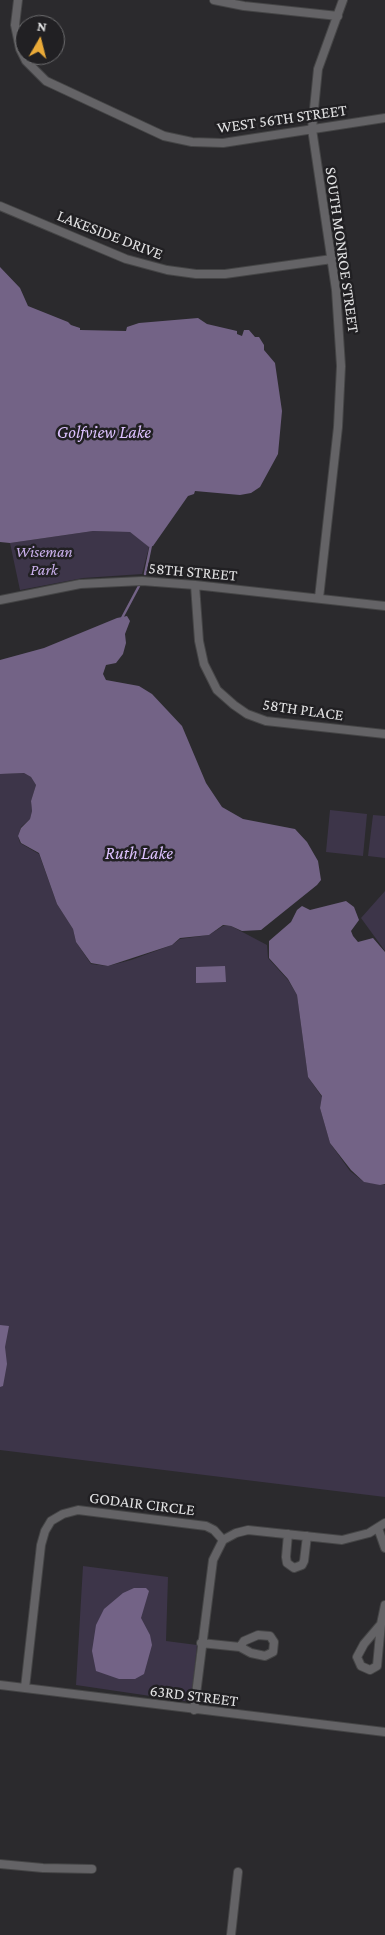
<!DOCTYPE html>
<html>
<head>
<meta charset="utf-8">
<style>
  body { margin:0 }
  #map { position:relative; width:385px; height:1935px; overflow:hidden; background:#2b2a2d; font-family:"Crimson Pro",serif }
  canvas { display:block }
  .north { position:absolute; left:15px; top:15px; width:50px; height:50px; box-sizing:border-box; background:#212023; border:1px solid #6e6e70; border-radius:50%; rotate:8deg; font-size:14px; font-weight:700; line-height:20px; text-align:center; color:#e2e2e3 }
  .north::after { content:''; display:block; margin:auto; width:18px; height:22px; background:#eaaa38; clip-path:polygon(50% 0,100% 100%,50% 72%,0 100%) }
</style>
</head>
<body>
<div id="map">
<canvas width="385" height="1935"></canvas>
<div class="north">N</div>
</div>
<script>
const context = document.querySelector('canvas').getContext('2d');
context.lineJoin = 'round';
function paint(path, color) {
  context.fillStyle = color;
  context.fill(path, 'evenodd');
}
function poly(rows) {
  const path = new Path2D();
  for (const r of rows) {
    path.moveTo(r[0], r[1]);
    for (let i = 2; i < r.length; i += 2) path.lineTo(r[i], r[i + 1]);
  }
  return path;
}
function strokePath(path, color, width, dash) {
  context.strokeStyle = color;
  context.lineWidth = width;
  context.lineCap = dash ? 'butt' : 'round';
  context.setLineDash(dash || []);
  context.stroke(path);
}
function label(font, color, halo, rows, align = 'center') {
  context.font = font + ' "Crimson Pro",serif';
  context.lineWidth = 5;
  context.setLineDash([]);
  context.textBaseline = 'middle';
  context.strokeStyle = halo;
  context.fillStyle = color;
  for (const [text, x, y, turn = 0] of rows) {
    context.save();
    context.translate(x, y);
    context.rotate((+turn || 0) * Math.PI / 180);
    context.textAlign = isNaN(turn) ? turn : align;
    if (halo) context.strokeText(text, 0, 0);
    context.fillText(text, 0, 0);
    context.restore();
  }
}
paint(poly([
  [93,531,130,532,145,543,149,547,142,574,83,578,20,590,10,543],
  [24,773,31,777,36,785,31,801,32,811,30,819,21,827,18,836,20,843,39,854,57,904,73,929,76,942,91,964,108,966,131,960,172,945,180,939,209,935,223,926,231,926,267,945,268,958,288,980,297,995,308,1077,322,1097,320,1108,330,1143,350,1171,364,1182,385,1185,385,1497,0,1450,0,774],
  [330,810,367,814,363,856,326,852],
  [373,815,385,816,385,858,368,856],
  [385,891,385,951,361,918],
  [83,1566,168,1577,166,1641,197,1645,191,1702,76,1685]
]), '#3d3549');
paint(poly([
  [0,267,20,288,28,306,68,322,71,325,80,328,80,330,126,331,127,327,139,323,198,318,207,324,237,331,237,334,242,336,244,330,249,330,255,337,259,337,264,345,264,350,275,363,282,411,278,454,260,487,251,493,240,495,195,491,194,494,188,496,153,546,149,547,130,532,93,531,10,543,0,542],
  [127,616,130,621,125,634,126,643,123,654,116,663,106,665,103,674,106,680,139,686,152,694,182,726,206,783,222,807,243,819,295,829,307,842,318,861,321,880,317,885,261,930,242,931,231,926,223,925,209,935,180,938,172,945,108,966,91,963,76,942,73,929,57,904,39,853,21,843,18,836,21,828,30,819,32,811,31,801,36,785,31,777,24,773,0,774,0,660,44,648,117,618],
  [346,901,354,907,359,920,351,931,353,936,358,942,373,938,385,952,385,1184,380,1185,364,1182,351,1170,330,1143,320,1108,322,1096,308,1077,297,995,288,979,269,958,269,941,291,922,297,910,302,906,310,910],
  [225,966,226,982,196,983,196,967],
  [0,1325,9,1326,5,1347,7,1364,3,1386,0,1387],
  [134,1588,146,1588,149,1591,141,1618,150,1635,152,1645,144,1674,135,1679,119,1679,96,1671,92,1651,96,1625,104,1609,123,1593]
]), '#736386');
strokePath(poly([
  [145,574,151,545],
  [122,618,139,586]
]), '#736386', 2.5);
const minor = poly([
  [18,0,15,25,20,49,26,61,46,81,164,136,192,142,223,143,385,118],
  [214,0,244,6,338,16],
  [0,206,126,259,167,270,196,274,225,274,332,259],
  [195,585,199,641,204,664,217,690,234,705,247,714,266,721,385,734],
  [319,598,338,427,341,366,336,290,312,129,318,69,343,0],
  [0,600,80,584,142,581,195,585,385,606],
  [378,1528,385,1548],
  [288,1534,286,1557,287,1563,294,1568,302,1565,304,1561,307,1536],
  [223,1540,236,1533,248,1530,342,1540,369,1533,385,1523],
  [381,1624,377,1666,370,1670,361,1666,357,1657,364,1644,381,1624],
  [381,1624,385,1605],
  [201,1643,240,1647,251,1653,265,1656,273,1652,274,1642,270,1636,258,1635,244,1641,240,1647],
  [0,1685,385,1732],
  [25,1688,41,1545,45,1531,51,1521,63,1514,78,1510,206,1526,214,1530,223,1540],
  [194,1710,213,1560,223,1540],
  [0,1864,43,1868,92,1869],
  [231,1935,238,1872]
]);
strokePath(minor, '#454546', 10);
strokePath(minor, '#646366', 8);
label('16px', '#e2e2e3', '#212023', [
  ["WEST 56TH STREET",282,119,-8],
  ["LAKESIDE DRIVE",110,235,21],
  ["SOUTH MONROE STREET",342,250,82],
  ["58TH STREET",193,572,5],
  ["58TH PLACE",303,710,8],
  ["GODAIR CIRCLE",142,1504,7],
  ["63RD STREET",194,1696,7]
]);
label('italic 16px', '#cab0ec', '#212023', [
  ["Wiseman",44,552],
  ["Park",44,570]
]);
label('italic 18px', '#dcc1fe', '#212023', [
  ["Golfview Lake",104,432],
  ["Ruth Lake",139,853]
]);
</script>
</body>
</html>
